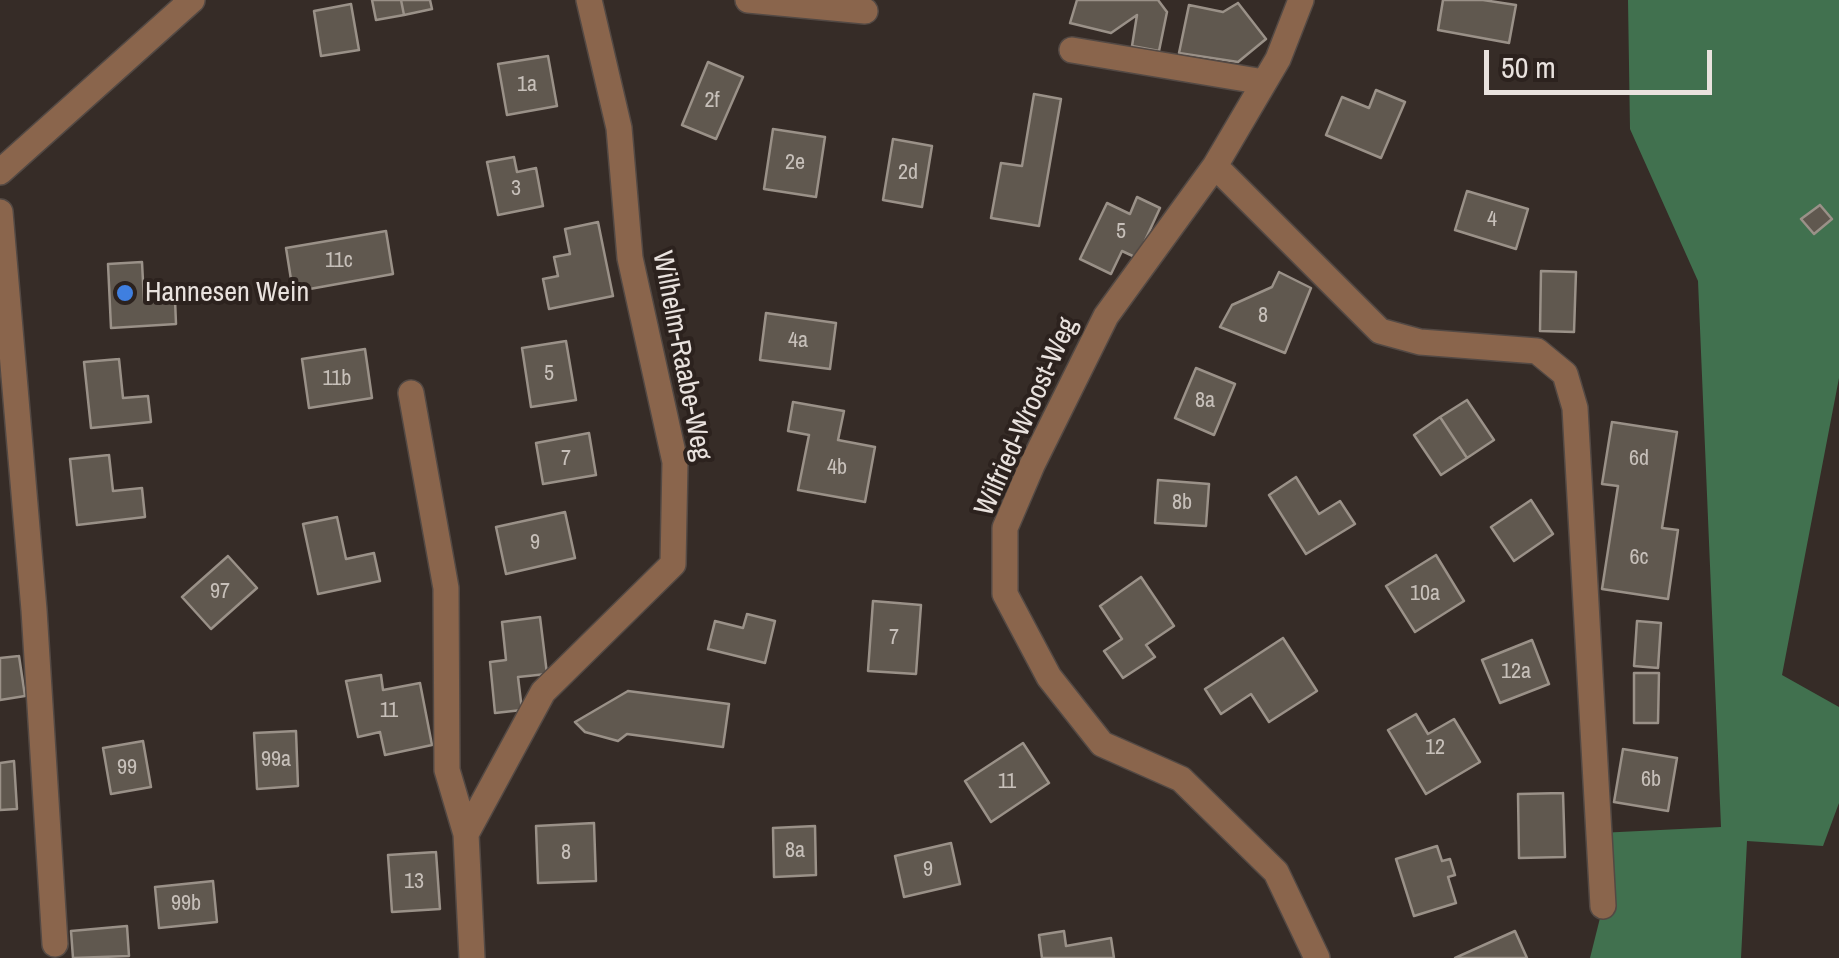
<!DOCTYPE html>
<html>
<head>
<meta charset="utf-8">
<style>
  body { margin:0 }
  #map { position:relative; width:1839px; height:958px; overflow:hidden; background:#362c27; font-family:"Archivo Narrow",sans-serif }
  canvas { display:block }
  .scale { position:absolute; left:1484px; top:50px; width:228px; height:45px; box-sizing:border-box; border:5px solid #e9e2de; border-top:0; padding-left:12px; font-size:30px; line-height:35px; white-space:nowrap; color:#e9e2de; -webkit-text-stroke:8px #2c221e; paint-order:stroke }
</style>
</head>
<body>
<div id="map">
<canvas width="1839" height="958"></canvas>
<div class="scale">50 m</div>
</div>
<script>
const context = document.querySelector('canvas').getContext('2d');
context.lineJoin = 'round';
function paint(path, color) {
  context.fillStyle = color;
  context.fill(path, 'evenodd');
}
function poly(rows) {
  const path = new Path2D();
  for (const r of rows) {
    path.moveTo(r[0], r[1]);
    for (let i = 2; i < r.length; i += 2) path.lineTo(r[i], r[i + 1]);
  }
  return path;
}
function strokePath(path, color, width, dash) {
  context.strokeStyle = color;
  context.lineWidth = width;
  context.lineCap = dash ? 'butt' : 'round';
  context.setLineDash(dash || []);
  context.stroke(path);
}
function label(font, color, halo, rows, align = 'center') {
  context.font = font + ' "Archivo Narrow",sans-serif';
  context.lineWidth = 8;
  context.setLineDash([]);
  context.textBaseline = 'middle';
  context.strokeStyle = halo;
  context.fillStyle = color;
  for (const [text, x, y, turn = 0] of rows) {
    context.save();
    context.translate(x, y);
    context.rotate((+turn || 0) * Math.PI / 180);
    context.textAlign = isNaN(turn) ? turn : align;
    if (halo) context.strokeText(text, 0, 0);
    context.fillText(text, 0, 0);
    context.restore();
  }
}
paint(poly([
  [1628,0,1839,0,1839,378,1782,675,1839,707,1839,803,1823,846,1747,841,1741,958,1590,958,1603,906,1599,833,1721,827,1698,281,1630,129]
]), '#41714f');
const building = poly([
  [372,0,401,0,404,15,376,20,372,0],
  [401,0,430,0,432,9,404,15,401,0],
  [1077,0,1158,0,1167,12,1159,51,1132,46,1137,15,1111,33,1070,23,1077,0],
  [1443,0,1483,0,1516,5,1509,43,1438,30,1443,0],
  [1238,3,1266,39,1238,62,1179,53,1189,5,1223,12,1238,3],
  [351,4,359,50,321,56,314,11,351,4],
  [548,56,557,106,507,115,498,64,548,56],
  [708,62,743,77,716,139,682,125,708,62],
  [1376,90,1405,102,1381,158,1326,135,1342,97,1369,108,1376,90],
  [1034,94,1061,99,1039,226,991,218,1001,163,1022,166,1034,94],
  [773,129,825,137,816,197,764,189,773,129],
  [893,139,932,146,922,207,883,200,893,139],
  [514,157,517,172,536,168,543,206,498,215,487,162,514,157],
  [1467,191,1528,209,1516,249,1455,230,1467,191],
  [1137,197,1160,208,1137,258,1122,251,1111,274,1080,259,1107,203,1130,214,1137,197],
  [1820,205,1832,219,1814,234,1801,219,1820,205],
  [598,222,613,296,549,309,543,279,558,276,554,257,570,254,565,229,598,222],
  [386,231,393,274,293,292,286,248,386,231],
  [142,262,144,301,175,299,176,324,111,328,108,264,142,262],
  [1541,271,1576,272,1574,332,1540,331,1541,271],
  [1279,272,1311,288,1285,353,1220,327,1232,305,1272,287,1279,272],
  [766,313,836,323,830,369,760,360,766,313],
  [566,341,576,400,531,407,522,348,566,341],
  [365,349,372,398,309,408,302,359,365,349],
  [119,359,123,398,148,396,151,422,91,428,84,362,119,359],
  [1196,368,1235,384,1214,435,1175,418,1196,368],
  [1467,400,1494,440,1467,458,1440,417,1467,400],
  [793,402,844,411,838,440,875,447,865,502,798,490,809,435,788,431,793,402],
  [1440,417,1467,458,1441,475,1414,435,1440,417],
  [1612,422,1677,432,1662,528,1678,530,1668,599,1602,589,1618,486,1602,484,1612,422],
  [589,433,596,475,543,484,536,443,589,433],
  [109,455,113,491,142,488,145,517,77,525,70,459,109,455],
  [1296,477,1319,514,1340,501,1355,524,1306,554,1269,495,1296,477],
  [1158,480,1209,484,1206,526,1155,523,1158,480],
  [1531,500,1553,534,1514,561,1491,527,1531,500],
  [565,512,575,558,506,574,496,527,565,512],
  [337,517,346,559,374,553,380,581,318,594,303,524,337,517],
  [1436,555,1464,601,1415,632,1386,586,1436,555],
  [228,556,257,588,211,629,182,597,228,556],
  [1141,577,1174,626,1146,645,1155,657,1123,678,1104,651,1122,639,1100,606,1141,577],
  [873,601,921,605,916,674,868,671,873,601],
  [747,614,775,621,765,663,708,649,715,621,743,628,747,614],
  [540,617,547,674,518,677,522,710,495,713,490,662,506,660,502,622,540,617],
  [1637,621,1661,623,1658,668,1634,666,1637,621],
  [1283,638,1317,691,1269,722,1251,694,1221,714,1205,689,1283,638],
  [1532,640,1549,684,1500,703,1482,660,1532,640],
  [19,656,25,696,0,700,0,658,19,656],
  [1634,673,1659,673,1658,723,1634,723,1634,673],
  [381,675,383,690,420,683,432,745,385,755,380,732,358,737,346,681,381,675],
  [628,691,729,704,723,747,627,734,618,741,585,732,575,722,628,691],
  [1416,714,1428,734,1454,719,1480,762,1426,794,1388,730,1416,714],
  [296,731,298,786,257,789,254,733,296,731],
  [143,741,151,787,111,794,103,748,143,741],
  [1023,743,1049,783,991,822,965,781,1023,743],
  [1623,749,1677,758,1668,811,1614,802,1623,749],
  [14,761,17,809,0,810,0,763,14,761],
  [1563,793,1565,857,1519,858,1518,794,1563,793],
  [594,823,596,881,538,883,536,826,594,823],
  [815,826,816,875,774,877,773,828,815,826],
  [951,843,960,884,904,897,895,856,951,843],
  [1437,846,1442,861,1450,859,1455,875,1448,877,1456,903,1414,916,1396,859,1437,846],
  [436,852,440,909,392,912,388,855,436,852],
  [213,881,217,922,159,928,155,887,213,881],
  [127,926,129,956,73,958,71,931,127,926],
  [1064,931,1066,946,1111,938,1114,958,1042,958,1039,935,1064,931],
  [1515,931,1527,958,1455,958,1515,931]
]);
paint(building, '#60584f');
strokePath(building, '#9a9188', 2.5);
const minor = poly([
  [748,0,865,11],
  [1301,0,1278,59,1215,166,1106,316,1032,465,1005,528,1005,594,1049,677,1102,744,1181,779,1276,872,1317,958],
  [1072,50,1264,82],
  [1215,166,1380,331,1420,342,1537,351,1565,374,1575,408,1603,906],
  [0,212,34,610,55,944],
  [411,393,446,588,447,770,466,834],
  [472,958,466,834,543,692,673,564,675,462,630,258,619,128,589,0]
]);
const tertiary = poly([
  [0,172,192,0]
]);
strokePath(minor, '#534944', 28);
strokePath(tertiary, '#534944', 28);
strokePath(minor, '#8a654c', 25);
strokePath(tertiary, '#8a654c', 25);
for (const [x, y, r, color] of [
  [125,293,10,"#3f7fe0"]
]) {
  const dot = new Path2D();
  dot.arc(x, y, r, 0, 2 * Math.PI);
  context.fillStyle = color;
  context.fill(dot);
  strokePath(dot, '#2c221e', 4);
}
label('22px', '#c7c0ba', null, [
  ["1a",527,85],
  ["2f",712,101],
  ["2e",795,163],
  ["2d",908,173],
  ["3",516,189],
  ["4",1492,220],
  ["5",1121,232],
  ["11c",339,261],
  ["8",1263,316],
  ["4a",798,341],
  ["5",549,374],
  ["11b",337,379],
  ["8a",1205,401],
  ["7",566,459],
  ["6d",1639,459],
  ["4b",837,468],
  ["8b",1182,503],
  ["9",535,543],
  ["6c",1639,558],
  ["97",220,592],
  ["10a",1425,594],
  ["7",894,638],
  ["12a",1516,672],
  ["11",389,711],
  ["12",1435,748],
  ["99a",276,760],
  ["99",127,768],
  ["6b",1651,780],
  ["11",1007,782],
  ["8a",795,851],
  ["8",566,853],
  ["9",928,870],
  ["13",414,882],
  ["99b",186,904]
]);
label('28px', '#e9e2de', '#2c221e', [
  ["Hannesen Wein",145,293]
], 'left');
label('28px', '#e9e2de', '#2c221e', [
  ["Wilhelm-Raabe-Weg",681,356,79],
  ["Wilfried-Wroost-Weg",1027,417,-66]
]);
</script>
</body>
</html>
